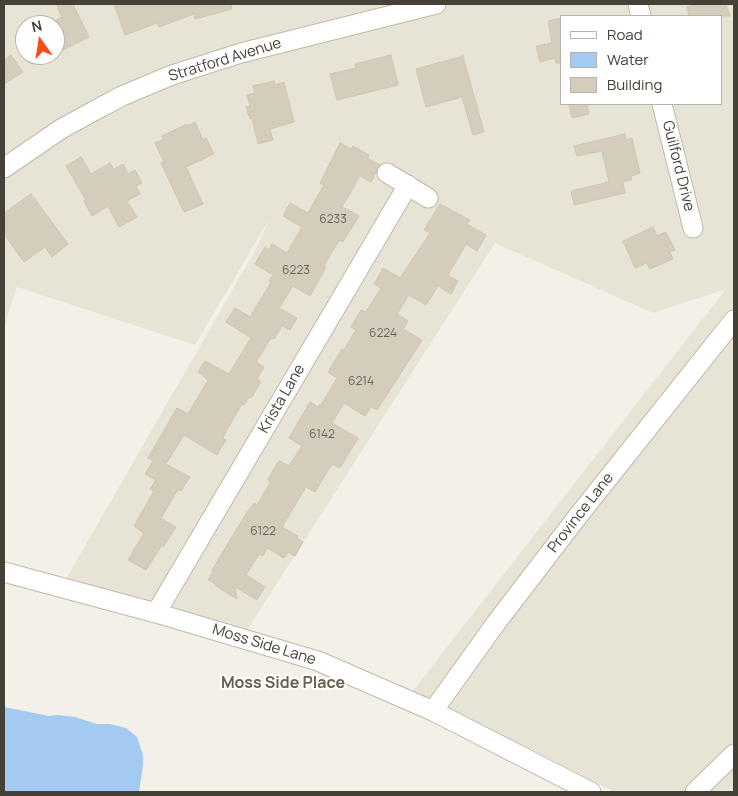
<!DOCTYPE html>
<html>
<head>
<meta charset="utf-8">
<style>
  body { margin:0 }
  #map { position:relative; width:738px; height:796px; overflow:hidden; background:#f3f1e7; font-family:Manrope,sans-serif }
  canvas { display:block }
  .frame { position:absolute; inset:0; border:5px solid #464136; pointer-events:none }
  .legend { position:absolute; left:560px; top:15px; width:162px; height:90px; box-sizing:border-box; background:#fff; border:1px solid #b5b3af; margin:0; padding:6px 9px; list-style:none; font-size:15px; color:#464136 }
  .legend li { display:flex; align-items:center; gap:10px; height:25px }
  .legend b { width:25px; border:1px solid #b5b3af }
  .north { position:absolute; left:15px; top:15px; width:50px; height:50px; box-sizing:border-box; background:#fff; border:1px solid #b5b3af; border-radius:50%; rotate:347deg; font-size:14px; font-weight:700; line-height:20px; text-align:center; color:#464136 }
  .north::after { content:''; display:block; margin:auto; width:18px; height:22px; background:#fa4c18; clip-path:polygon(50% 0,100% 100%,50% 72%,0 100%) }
</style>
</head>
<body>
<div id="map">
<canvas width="738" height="796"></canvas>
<div class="frame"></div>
<ul class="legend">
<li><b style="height:6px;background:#fff"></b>Road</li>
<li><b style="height:14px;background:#a3caf0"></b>Water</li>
<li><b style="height:14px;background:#d5cdbc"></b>Building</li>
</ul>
<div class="north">N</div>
</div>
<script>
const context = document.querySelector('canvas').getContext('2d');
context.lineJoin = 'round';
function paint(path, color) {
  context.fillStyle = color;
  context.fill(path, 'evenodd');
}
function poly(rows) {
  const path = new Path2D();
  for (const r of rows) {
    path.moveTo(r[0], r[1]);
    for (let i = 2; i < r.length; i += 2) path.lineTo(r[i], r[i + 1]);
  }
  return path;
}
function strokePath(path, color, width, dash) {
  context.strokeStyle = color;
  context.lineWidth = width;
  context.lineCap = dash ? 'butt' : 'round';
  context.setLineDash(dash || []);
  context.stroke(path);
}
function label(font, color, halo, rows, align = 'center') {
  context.font = font + ' Manrope,sans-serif';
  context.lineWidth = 4;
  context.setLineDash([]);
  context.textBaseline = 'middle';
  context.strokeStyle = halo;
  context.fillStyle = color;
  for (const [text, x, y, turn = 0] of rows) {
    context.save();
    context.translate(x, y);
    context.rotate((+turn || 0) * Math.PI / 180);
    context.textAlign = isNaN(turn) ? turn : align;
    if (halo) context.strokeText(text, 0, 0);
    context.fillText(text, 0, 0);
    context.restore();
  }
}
paint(poly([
  [4,4,734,4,734,792,614,792,537,752,412,692,726,289,653,313,495,243,247,630,66,579,256,249,270,218,195,345,17,287,4,327],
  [562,16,722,16,722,104,562,104],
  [25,25,55,25,55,55,25,55]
]), '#e7e3d5');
paint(poly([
  [4,707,49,716,58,715,75,717,97,724,110,724,126,728,137,737,143,755,143,765,139,792,4,792]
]), '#a3caf0');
const building = poly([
  [56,4,73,4,89,37,55,54,55,21,62,17,56,4],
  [114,4,231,4,232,9,195,19,194,14,159,27,157,23,125,35,114,4],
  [697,4,726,4,730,16,689,16,687,7,697,4],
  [562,18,562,63,556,63,555,58,540,62,536,46,552,43,548,21,562,18],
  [11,55,23,72,4,84,4,60,11,55],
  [391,55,398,85,337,100,330,74,356,68,355,64,391,55],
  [463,56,484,132,473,135,462,97,426,107,416,69,463,56],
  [274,81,275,85,284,82,294,122,270,129,273,140,258,144,252,118,250,119,246,107,250,106,247,95,255,93,253,86,274,81],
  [569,104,587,104,589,114,572,118,569,104],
  [195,122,203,140,206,138,214,154,186,167,203,204,184,212,161,163,164,162,155,143,164,139,162,136,187,124,188,126,195,122],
  [625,134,626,140,632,138,640,173,631,176,632,180,623,182,625,193,574,205,571,191,609,182,602,151,577,156,574,146,625,134],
  [340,143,351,149,353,146,369,155,367,158,380,165,371,182,360,176,342,207,359,216,343,242,339,240,324,266,326,267,310,296,293,286,279,308,297,318,290,330,282,326,274,339,271,338,256,362,264,367,257,379,261,382,251,398,249,397,244,405,242,404,225,433,223,438,226,440,217,455,184,435,166,464,190,477,181,491,178,489,161,518,176,527,164,546,162,545,146,570,128,560,144,533,134,526,154,491,150,489,156,480,145,474,153,461,148,458,177,408,188,414,208,380,198,372,205,361,229,374,251,338,226,322,235,308,250,317,271,282,269,281,273,275,255,264,265,247,269,250,272,244,287,253,302,227,283,216,290,203,308,213,324,185,320,183,340,143],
  [81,157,91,174,110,163,114,169,123,164,128,174,135,170,142,183,136,186,140,194,127,201,137,217,119,227,108,206,92,216,84,201,86,200,66,166,81,157],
  [31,194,68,244,52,257,45,247,24,262,4,234,4,213,31,194],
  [440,204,470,220,467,224,486,235,477,251,466,244,448,275,458,281,451,294,438,286,426,305,409,295,397,314,408,321,403,329,422,340,377,410,371,407,365,416,344,403,332,423,358,438,340,468,332,464,315,492,306,487,282,527,298,536,297,538,303,542,295,556,288,552,284,558,267,548,263,556,259,554,246,575,265,587,257,600,235,587,237,599,216,586,216,584,208,580,213,572,212,570,246,514,254,503,257,505,270,483,268,479,278,462,280,461,289,466,302,446,289,438,310,402,318,407,320,404,321,405,337,378,328,372,342,349,344,350,356,330,351,327,361,310,366,312,381,288,374,284,383,268,400,278,430,233,424,230,440,204],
  [653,227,657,236,666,232,675,250,670,252,673,259,650,269,647,263,635,268,623,241,653,227]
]);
paint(building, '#d5cdbc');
strokePath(building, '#d0c6af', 1);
const street = poly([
  [638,4,641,16],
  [662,104,693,228],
  [4,168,61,129,92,112,122,96,172,75,241,53,436,4],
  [387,173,428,198],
  [4,572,156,613,318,661,433,711,591,792],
  [156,613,408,185],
  [433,711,496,623,578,516,734,320],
  [695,792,734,754]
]);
strokePath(street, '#bfb9a9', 21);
strokePath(street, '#fff', 19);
label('12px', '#6a6458', null, [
  ["6233",333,220],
  ["6223",296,271],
  ["6224",383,334],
  ["6214",361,382],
  ["6142",322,435],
  ["6122",263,532]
]);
label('15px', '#464136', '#fff', [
  ["Stratford Avenue",225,60,-17],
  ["Guilford Drive",678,166,76],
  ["Krista Lane",282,399,-60],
  ["Province Lane",581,513,-52],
  ["Moss Side Lane",264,645,17]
]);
label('bold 16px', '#69604d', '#fff', [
  ["Moss Side Place",283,684]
]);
</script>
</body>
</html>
